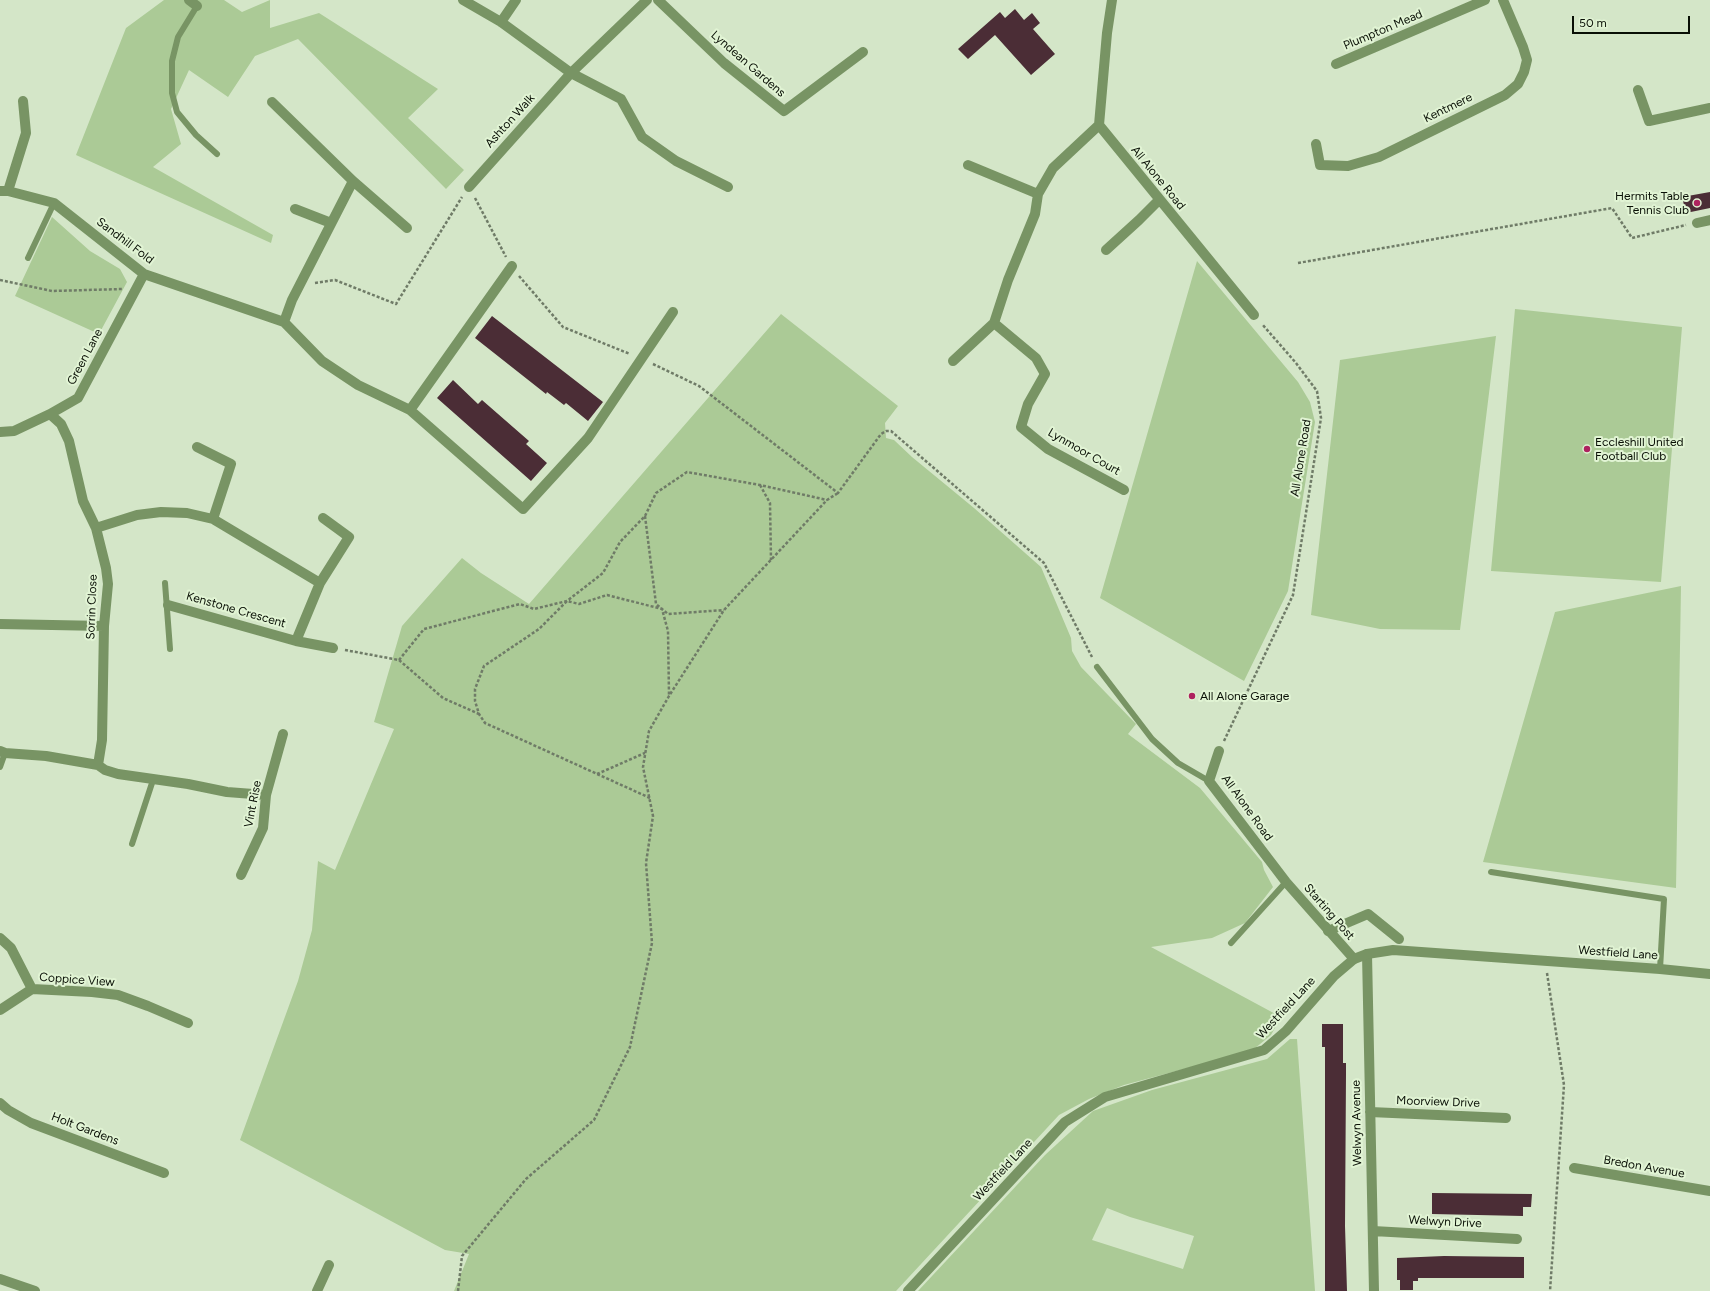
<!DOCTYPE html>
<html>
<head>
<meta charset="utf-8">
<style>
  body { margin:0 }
  #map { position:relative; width:1710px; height:1291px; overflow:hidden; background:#d4e6c8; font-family:Figtree,sans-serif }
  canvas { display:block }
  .scale { position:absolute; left:1572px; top:16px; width:118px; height:18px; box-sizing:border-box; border:2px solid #090f05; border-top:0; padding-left:5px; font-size:12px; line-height:14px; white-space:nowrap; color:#090f05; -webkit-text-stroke:3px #e1f4d4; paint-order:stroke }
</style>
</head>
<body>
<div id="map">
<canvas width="1710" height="1291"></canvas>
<div class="scale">50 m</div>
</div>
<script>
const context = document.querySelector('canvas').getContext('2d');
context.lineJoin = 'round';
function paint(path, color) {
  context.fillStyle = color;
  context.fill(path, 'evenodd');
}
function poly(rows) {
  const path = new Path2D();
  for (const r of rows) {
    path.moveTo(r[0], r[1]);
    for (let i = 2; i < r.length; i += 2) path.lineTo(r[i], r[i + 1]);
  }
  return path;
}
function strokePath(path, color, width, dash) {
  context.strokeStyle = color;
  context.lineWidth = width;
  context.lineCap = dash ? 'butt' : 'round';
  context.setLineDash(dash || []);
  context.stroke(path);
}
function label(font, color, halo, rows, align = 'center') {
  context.font = font + ' Figtree,sans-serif';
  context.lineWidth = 4;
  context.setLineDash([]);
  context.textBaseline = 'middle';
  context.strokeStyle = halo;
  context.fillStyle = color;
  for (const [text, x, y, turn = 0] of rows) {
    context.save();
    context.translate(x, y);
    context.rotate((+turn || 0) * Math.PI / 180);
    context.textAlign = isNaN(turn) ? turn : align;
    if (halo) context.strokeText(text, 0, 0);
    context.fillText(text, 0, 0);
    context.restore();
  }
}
paint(poly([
  [164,0,224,0,242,12,270,0,270,28,319,13,438,89,408,118,464,170,446,189,298,39,255,56,228,97,189,70,171,109,181,144,153,167,273,235,271,243,76,155,126,28],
  [52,217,90,251,120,269,127,282,99,334,15,296],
  [1197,261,1298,382,1310,402,1315,422,1288,591,1244,681,1100,598],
  [1515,309,1682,327,1661,582,1491,571],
  [781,314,898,406,885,423,886,438,894,440,912,457,974,508,1041,567,1071,638,1072,651,1081,667,1136,724,1128,734,1200,788,1262,862,1264,870,1273,887,1245,923,1212,938,1151,947,1281,1017,1271,1035,1254,1049,1225,1058,1124,1085,1089,1099,1059,1115,896,1291,454,1291,469,1254,445,1250,240,1140,298,981,312,930,318,861,335,870,394,729,374,722,402,626,462,558,481,573,529,604],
  [1496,336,1460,630,1380,629,1311,615,1340,360],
  [1681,586,1676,888,1483,862,1555,612],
  [1290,1039,1297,1039,1315,1291,918,1291,1045,1155,1093,1111,1152,1090,1267,1059],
  [1107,1208,1130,1217,1194,1236,1183,1269,1092,1240]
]), '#abca96');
paint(poly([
  [1015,9,1024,20,1032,13,1040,23,1033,29,1055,54,1031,75,995,35,968,59,958,49,1000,12,1005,18],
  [1710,192,1710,208,1686,213,1682,197],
  [492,316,603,402,588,421,566,403,564,405,547,392,546,394,475,338],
  [453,380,478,404,482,400,529,441,526,444,547,463,531,481,437,398],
  [1322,1024,1343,1024,1343,1063,1346,1063,1346,1074,1345,1226,1347,1291,1325,1291,1325,1047,1322,1047],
  [1432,1193,1532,1194,1531,1207,1523,1207,1523,1216,1432,1214],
  [1444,1256,1524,1257,1524,1278,1418,1278,1418,1281,1413,1281,1413,1290,1400,1290,1400,1280,1397,1280,1397,1258]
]), '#4b2d36');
strokePath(poly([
  [475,198,506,257],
  [1298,263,1612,208,1632,238,1686,225],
  [519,276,563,327,630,354],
  [0,280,52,291,122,289],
  [315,283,335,280,396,304,462,197],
  [653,364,699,386,838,493,881,434,886,431,891,431,1044,563,1092,657],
  [760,485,770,503,771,560],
  [645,516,656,604,668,614,724,610],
  [345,650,399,660,443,698,479,714],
  [399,660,424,629,520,604,534,609,567,601,603,573,620,542,645,516,656,493,687,472,760,485,827,500],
  [1224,741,1293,595,1321,418,1317,391,1296,363,1262,324],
  [597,774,645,753],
  [650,798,485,723,479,714,475,701,475,689,484,666,539,629,567,601,579,604,607,595,662,609,668,631,669,695],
  [1547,973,1564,1085,1550,1291],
  [458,1291,462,1256,526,1179,594,1120,630,1047,652,943,646,863,653,816,643,767,649,731,669,696,724,610,827,500,838,493]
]), '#6f7b67', 2.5, [3, 2]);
strokePath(poly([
  [197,6,178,37,172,61,172,93,177,112,196,135,217,154],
  [28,258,54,203],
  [165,583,170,649],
  [1097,667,1152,739,1178,763,1209,781],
  [0,767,5,753],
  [132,844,153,780],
  [1491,872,1664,899,1660,969],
  [1231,943,1286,882]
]), '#789464', 6);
strokePath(poly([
  [189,0,197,6],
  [463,0,501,22,571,73,621,99,642,137,676,161,728,187],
  [658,0,724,63,784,111,863,52],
  [1112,0,1107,33,1099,125,1254,315],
  [501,22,516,0],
  [1336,64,1485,0],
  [1638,90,1649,121,1710,108],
  [272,102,353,181],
  [1099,125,1053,168,1038,194,1035,214,1008,280,994,323,1036,358,1045,374,1028,404,1021,427,1048,449,1124,490],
  [1316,144,1320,165,1348,166,1379,157,1505,95,1518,84,1524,72,1527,60,1523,47,1503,0],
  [968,165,1038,194],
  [469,187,571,73,647,0],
  [0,191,8,191,54,203,144,274,284,322,322,361,358,385,410,410,523,509,588,438,673,312],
  [8,191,26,133,23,101],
  [295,209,331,223],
  [1697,223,1710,220],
  [1106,250,1139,220,1159,200],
  [284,322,292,300,353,181,407,228],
  [953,361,994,323],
  [410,410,512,266],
  [50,414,61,424,69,441,83,501,96,528,106,568,108,584,104,626,102,740,98,765],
  [0,432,14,431,50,414,78,398,144,274],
  [197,447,231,464,213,519],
  [96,528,137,515,161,512,187,513,213,519,320,583],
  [168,605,296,641,333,648],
  [0,624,104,626],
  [296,641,320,583,349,537,323,518],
  [0,751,5,753,46,756,98,765,105,770,118,774,188,784,227,792,266,795],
  [1219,751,1209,781,1286,882,1354,959],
  [241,875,263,828,266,795,283,734],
  [1328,931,1368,914,1399,939],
  [0,938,11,948,32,989,92,992,118,995,148,1006,188,1023],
  [1367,954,1374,1291],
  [0,1010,32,989],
  [0,1103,8,1110,31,1123,164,1173],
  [1370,1112,1506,1118],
  [1574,1168,1710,1191],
  [1373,1231,1517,1239],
  [317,1291,329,1265]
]), '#789464', 10);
strokePath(poly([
  [0,1279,35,1291],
  [908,1291,1065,1122,1105,1097,1264,1050,1286,1031,1334,976,1354,959,1367,954,1393,950,1660,969,1710,974]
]), '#789464', 10);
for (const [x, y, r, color] of [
  [1697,203,4,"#ae225f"],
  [1587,449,4,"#ae225f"],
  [1192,696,4,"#ae225f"]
]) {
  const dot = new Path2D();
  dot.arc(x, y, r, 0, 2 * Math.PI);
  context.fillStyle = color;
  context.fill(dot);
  strokePath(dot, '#e1f4d4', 1.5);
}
label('12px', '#090f05', '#e1f4d4', [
  ["Plumpton Mead",1383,30,-23],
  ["Lyndean Gardens",748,64,41],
  ["Kentmere",1448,108,-26],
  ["Ashton Walk",510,121,-48],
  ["All Alone Road",1158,178,51],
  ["Sandhill Fold",125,241,37],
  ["Green Lane",85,357,-62],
  ["Lynmoor Court",1084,452,30],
  ["All Alone Road",1301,458,-81],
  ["Sorrin Close",92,607,-88],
  ["Kenstone Crescent",236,610,16],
  ["Vint Rise",253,804,-79],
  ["All Alone Road",1247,808,54],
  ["Starting Post",1329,912,49],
  ["Westfield Lane",1618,953,4],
  ["Coppice View",77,980,4],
  ["Westfield Lane",1286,1008,-47],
  ["Moorview Drive",1438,1102,2],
  ["Welwyn Avenue",1357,1123,-91],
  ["Holt Gardens",85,1129,21],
  ["Bredon Avenue",1644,1167,10],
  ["Westfield Lane",1003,1170,-47],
  ["Welwyn Drive",1445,1222,3]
]);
label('12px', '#090f05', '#e1f4d4', [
  ["Hermits Table",1689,196,"right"],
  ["Tennis Club",1689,210,"right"],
  ["Eccleshill United",1595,442],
  ["Football Club",1595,456],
  ["All Alone Garage",1200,696]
], 'left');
</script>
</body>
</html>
